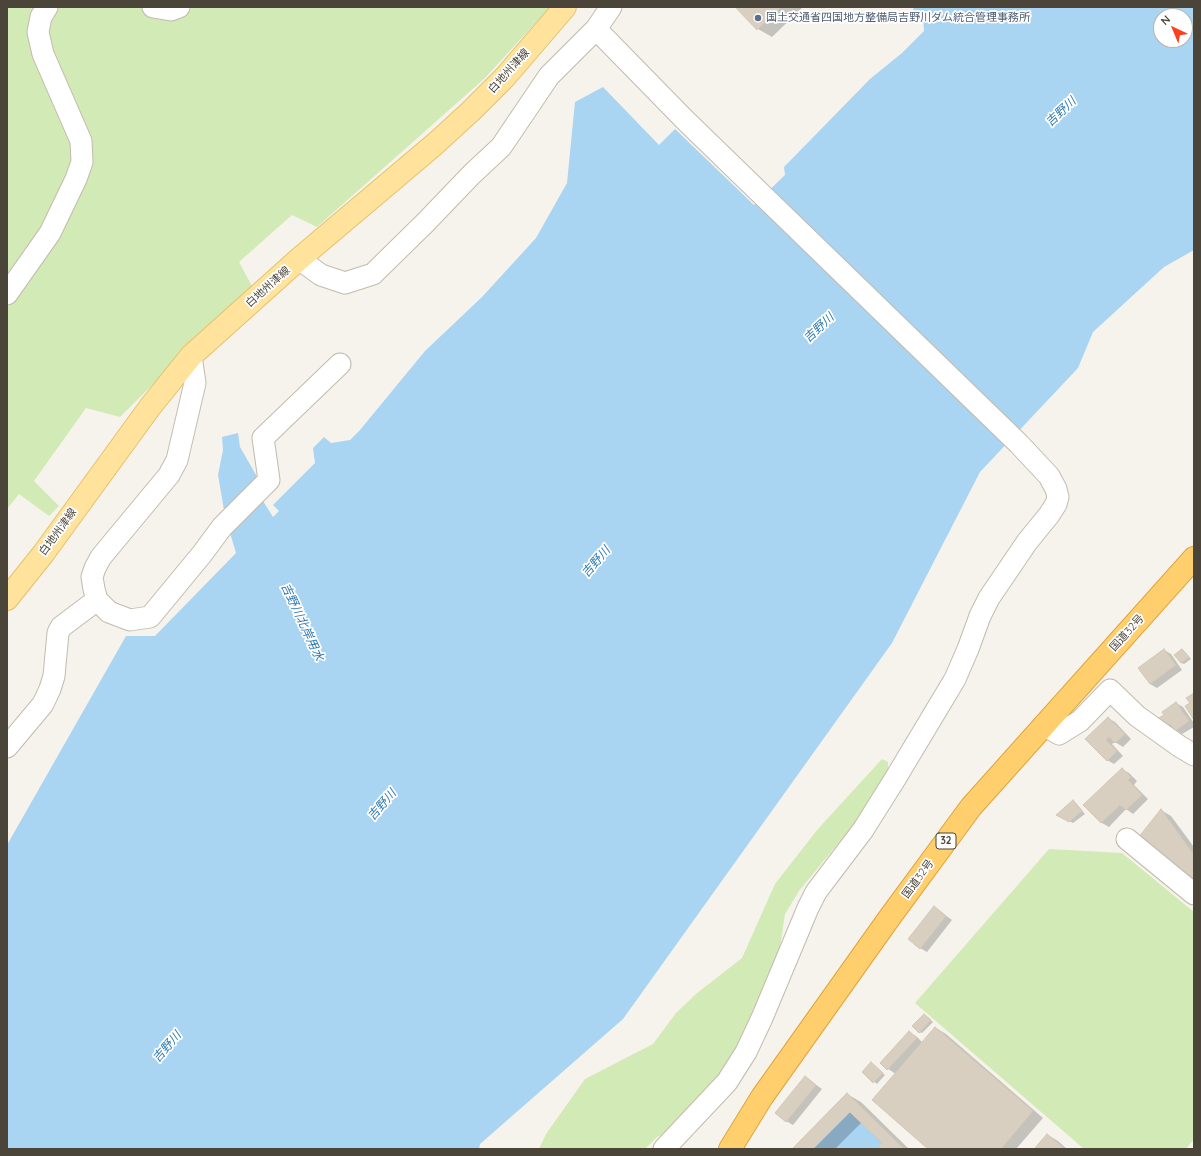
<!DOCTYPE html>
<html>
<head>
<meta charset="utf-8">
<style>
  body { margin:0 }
  #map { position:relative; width:1201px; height:1156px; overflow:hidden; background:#f6f3ec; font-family:Quicksand,sans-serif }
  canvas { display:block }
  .frame { position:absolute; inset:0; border:8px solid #4b4439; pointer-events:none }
  .north { position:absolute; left:1153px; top:8px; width:40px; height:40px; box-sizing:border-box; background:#fff; border:1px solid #b7b4b0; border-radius:50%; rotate:316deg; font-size:11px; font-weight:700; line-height:16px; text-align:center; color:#4b4439 }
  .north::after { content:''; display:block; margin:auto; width:14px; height:18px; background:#fc3f1d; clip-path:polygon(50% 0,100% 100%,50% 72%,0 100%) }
</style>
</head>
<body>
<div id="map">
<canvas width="1201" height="1156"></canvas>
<div class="frame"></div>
<div class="north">N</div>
</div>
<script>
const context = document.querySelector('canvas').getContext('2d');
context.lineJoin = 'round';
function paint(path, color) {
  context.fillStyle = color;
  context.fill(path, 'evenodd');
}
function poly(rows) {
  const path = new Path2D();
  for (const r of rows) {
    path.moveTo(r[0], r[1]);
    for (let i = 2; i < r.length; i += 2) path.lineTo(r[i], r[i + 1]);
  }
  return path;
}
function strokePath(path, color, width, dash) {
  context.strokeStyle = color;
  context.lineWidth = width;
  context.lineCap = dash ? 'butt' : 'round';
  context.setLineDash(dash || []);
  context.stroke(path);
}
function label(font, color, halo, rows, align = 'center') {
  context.font = font + ' Quicksand,"Noto Sans JP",sans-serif';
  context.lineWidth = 3.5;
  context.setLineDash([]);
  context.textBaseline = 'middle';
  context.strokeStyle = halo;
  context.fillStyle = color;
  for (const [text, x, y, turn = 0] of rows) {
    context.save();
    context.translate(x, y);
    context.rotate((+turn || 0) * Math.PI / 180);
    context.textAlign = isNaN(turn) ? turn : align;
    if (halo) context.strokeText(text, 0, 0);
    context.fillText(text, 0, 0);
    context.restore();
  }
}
paint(poly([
  [7,7,550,7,485,78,317,227,292,215,239,262,252,286,120,417,86,408,34,481,59,506,49,516,19,494,7,509],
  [882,759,888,762,888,773,869,806,799,891,785,914,780,947,740,1041,713,1087,667,1133,657,1137,645,1149,539,1149,546,1134,585,1079,653,1044,676,1013,696,994,742,958,775,884,817,830],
  [1049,849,1122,853,1194,912,1194,1139,1186,1149,1084,1149,915,1003]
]), '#d2eab5');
paint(poly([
  [914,7,1194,7,1194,250,1164,267,1093,332,1078,368,980,472,892,643,623,1019,480,1144,479,1149,7,1149,7,845,126,636,155,636,236,553,225,516,218,475,223,450,222,437,238,433,240,447,259,480,253,485,273,517,279,511,273,505,315,463,313,448,324,437,331,443,350,440,360,430,425,351,482,297,536,238,567,183,575,102,603,87,659,145,675,129,754,205,785,175,784,167,870,79,902,53,924,31,923,16,913,10],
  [1161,16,1185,16,1185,40,1161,40],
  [850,1112,882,1143,877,1149,813,1149]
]), '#a9d4f2');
paint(poly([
  [736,7,803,7,772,37,758,29],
  [1164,650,1171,654,1182,670,1157,688,1150,684],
  [1182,650,1185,652,1191,659,1184,664,1181,663],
  [1176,703,1183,707,1194,723,1194,727,1182,734,1174,729,1171,731,1164,727,1165,715],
  [1108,718,1115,722,1131,739,1123,747,1115,742,1112,744,1123,756,1114,764,1107,760,1087,739],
  [1122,769,1129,773,1137,781,1134,785,1148,799,1133,814,1126,809,1109,827,1102,823,1085,805],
  [1073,802,1076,803,1085,814,1073,823,1058,815],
  [1161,810,1171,816,1194,847,1194,882],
  [941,912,952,920,927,952,920,948],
  [924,1015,933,1022,922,1033,919,1032],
  [936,1028,946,1034,1043,1118,1016,1149,930,1149,896,1074,888,1069,881,1063,909,1033,916,1036,923,1043],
  [871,1063,885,1075,877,1084,863,1072],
  [805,1077,822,1089,793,1125,786,1121],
  [847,1094,861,1102,909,1149,878,1149,884,1143,862,1122,835,1149,794,1149],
  [1048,1135,1058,1141,1067,1149,1036,1149]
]), '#0003');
const building = poly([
  [735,7,781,7,757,30,735,7],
  [1164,649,1176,665,1150,684,1138,668,1164,649],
  [1182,649,1189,657,1181,663,1174,655,1182,649],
  [1194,693,1194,720,1185,706,1190,703,1186,698,1194,693],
  [1176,702,1189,721,1175,731,1170,724,1163,728,1157,719,1164,715,1162,712,1176,702],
  [1108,717,1125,734,1115,743,1109,737,1106,740,1117,751,1107,761,1085,739,1108,717],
  [1122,768,1131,777,1128,780,1142,795,1126,810,1120,805,1101,823,1083,805,1122,768],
  [1073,800,1082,811,1069,822,1056,815,1073,800],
  [1161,809,1194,855,1194,883,1138,838,1161,809],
  [934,906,946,916,920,949,908,939,934,906],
  [924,1014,931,1020,919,1033,912,1026,924,1014],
  [935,1027,1033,1111,1001,1149,928,1149,872,1100,935,1027],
  [909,1031,917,1038,887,1070,880,1063,909,1031],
  [871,1062,883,1073,873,1083,862,1072,871,1062],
  [805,1076,816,1085,786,1122,775,1113,805,1076],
  [847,1093,904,1149,877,1149,882,1143,850,1112,813,1149,792,1149,847,1093],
  [1047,1134,1065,1149,1034,1149,1047,1134]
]);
paint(building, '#d8cfc1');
strokePath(building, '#d3c7b4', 1);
const minor = poly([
  [153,7,171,10,179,7],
  [611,7,596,29,685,120,1019,444,1049,476,1056,489,1058,497,1056,504,1049,515,1027,542,989,598,980,616,968,649,955,679,895,779,863,830,816,892,808,908,762,1018,746,1052,727,1082,664,1149],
  [299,259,321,275,345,283,373,274,426,222,472,174,501,147,549,76,596,29],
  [7,294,50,233,76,179,82,162,81,141,43,54,38,32,41,17,47,7],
  [191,356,195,383,177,460,169,475,101,557,95,568,92,577,94,589,97,600,109,612,130,620,150,617,202,554,222,527,269,480,263,438,340,364],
  [1044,725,1059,734,1080,721,1110,690,1137,716,1179,746,1194,755],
  [7,747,43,704,50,689,54,676,58,633,61,627,97,600],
  [1127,839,1194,894]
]);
const major = poly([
  [7,599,43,554,150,407,191,356,299,259,435,144,471,111,505,77,565,7]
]);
const highway = poly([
  [730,1149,762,1097,890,917,971,807,1194,558]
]);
strokePath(minor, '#c2bbae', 23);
strokePath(major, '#e6c16a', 24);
strokePath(highway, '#e0a43c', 24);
strokePath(minor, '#fff', 21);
strokePath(major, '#ffe39c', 22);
strokePath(highway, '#ffcf6e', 22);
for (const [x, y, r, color] of [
  [758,18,4,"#5c6f8a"]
]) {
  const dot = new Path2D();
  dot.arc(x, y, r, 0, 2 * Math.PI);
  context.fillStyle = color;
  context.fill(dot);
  strokePath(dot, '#fff', 1.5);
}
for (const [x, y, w] of [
  [946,841,20]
]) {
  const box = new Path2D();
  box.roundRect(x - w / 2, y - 8, w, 16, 3);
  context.fillStyle = '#fff';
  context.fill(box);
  strokePath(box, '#4b4439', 1);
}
label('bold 10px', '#4b4439', null, [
  ["32",946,841]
]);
label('11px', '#4e5e75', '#fff', [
  ["国土交通省四国地方整備局吉野川ダム統合管理事務所",766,18]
], 'left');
label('11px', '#4b4439', '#fff', [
  ["白地州津線",509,71,-48],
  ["白地州津線",268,287,-42],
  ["白地州津線",58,532,-54],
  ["国道32号",1127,633,-48],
  ["国道32号",918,879,-54]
]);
label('italic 12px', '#2e7ab2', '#fff', [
  ["吉野川",1061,112,-43],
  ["吉野川",819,328,-43],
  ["吉野川",596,562,-49],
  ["吉野川北岸用水",302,622,65],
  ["吉野川",382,805,-49],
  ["吉野川",167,1047,-49]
]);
</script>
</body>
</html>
